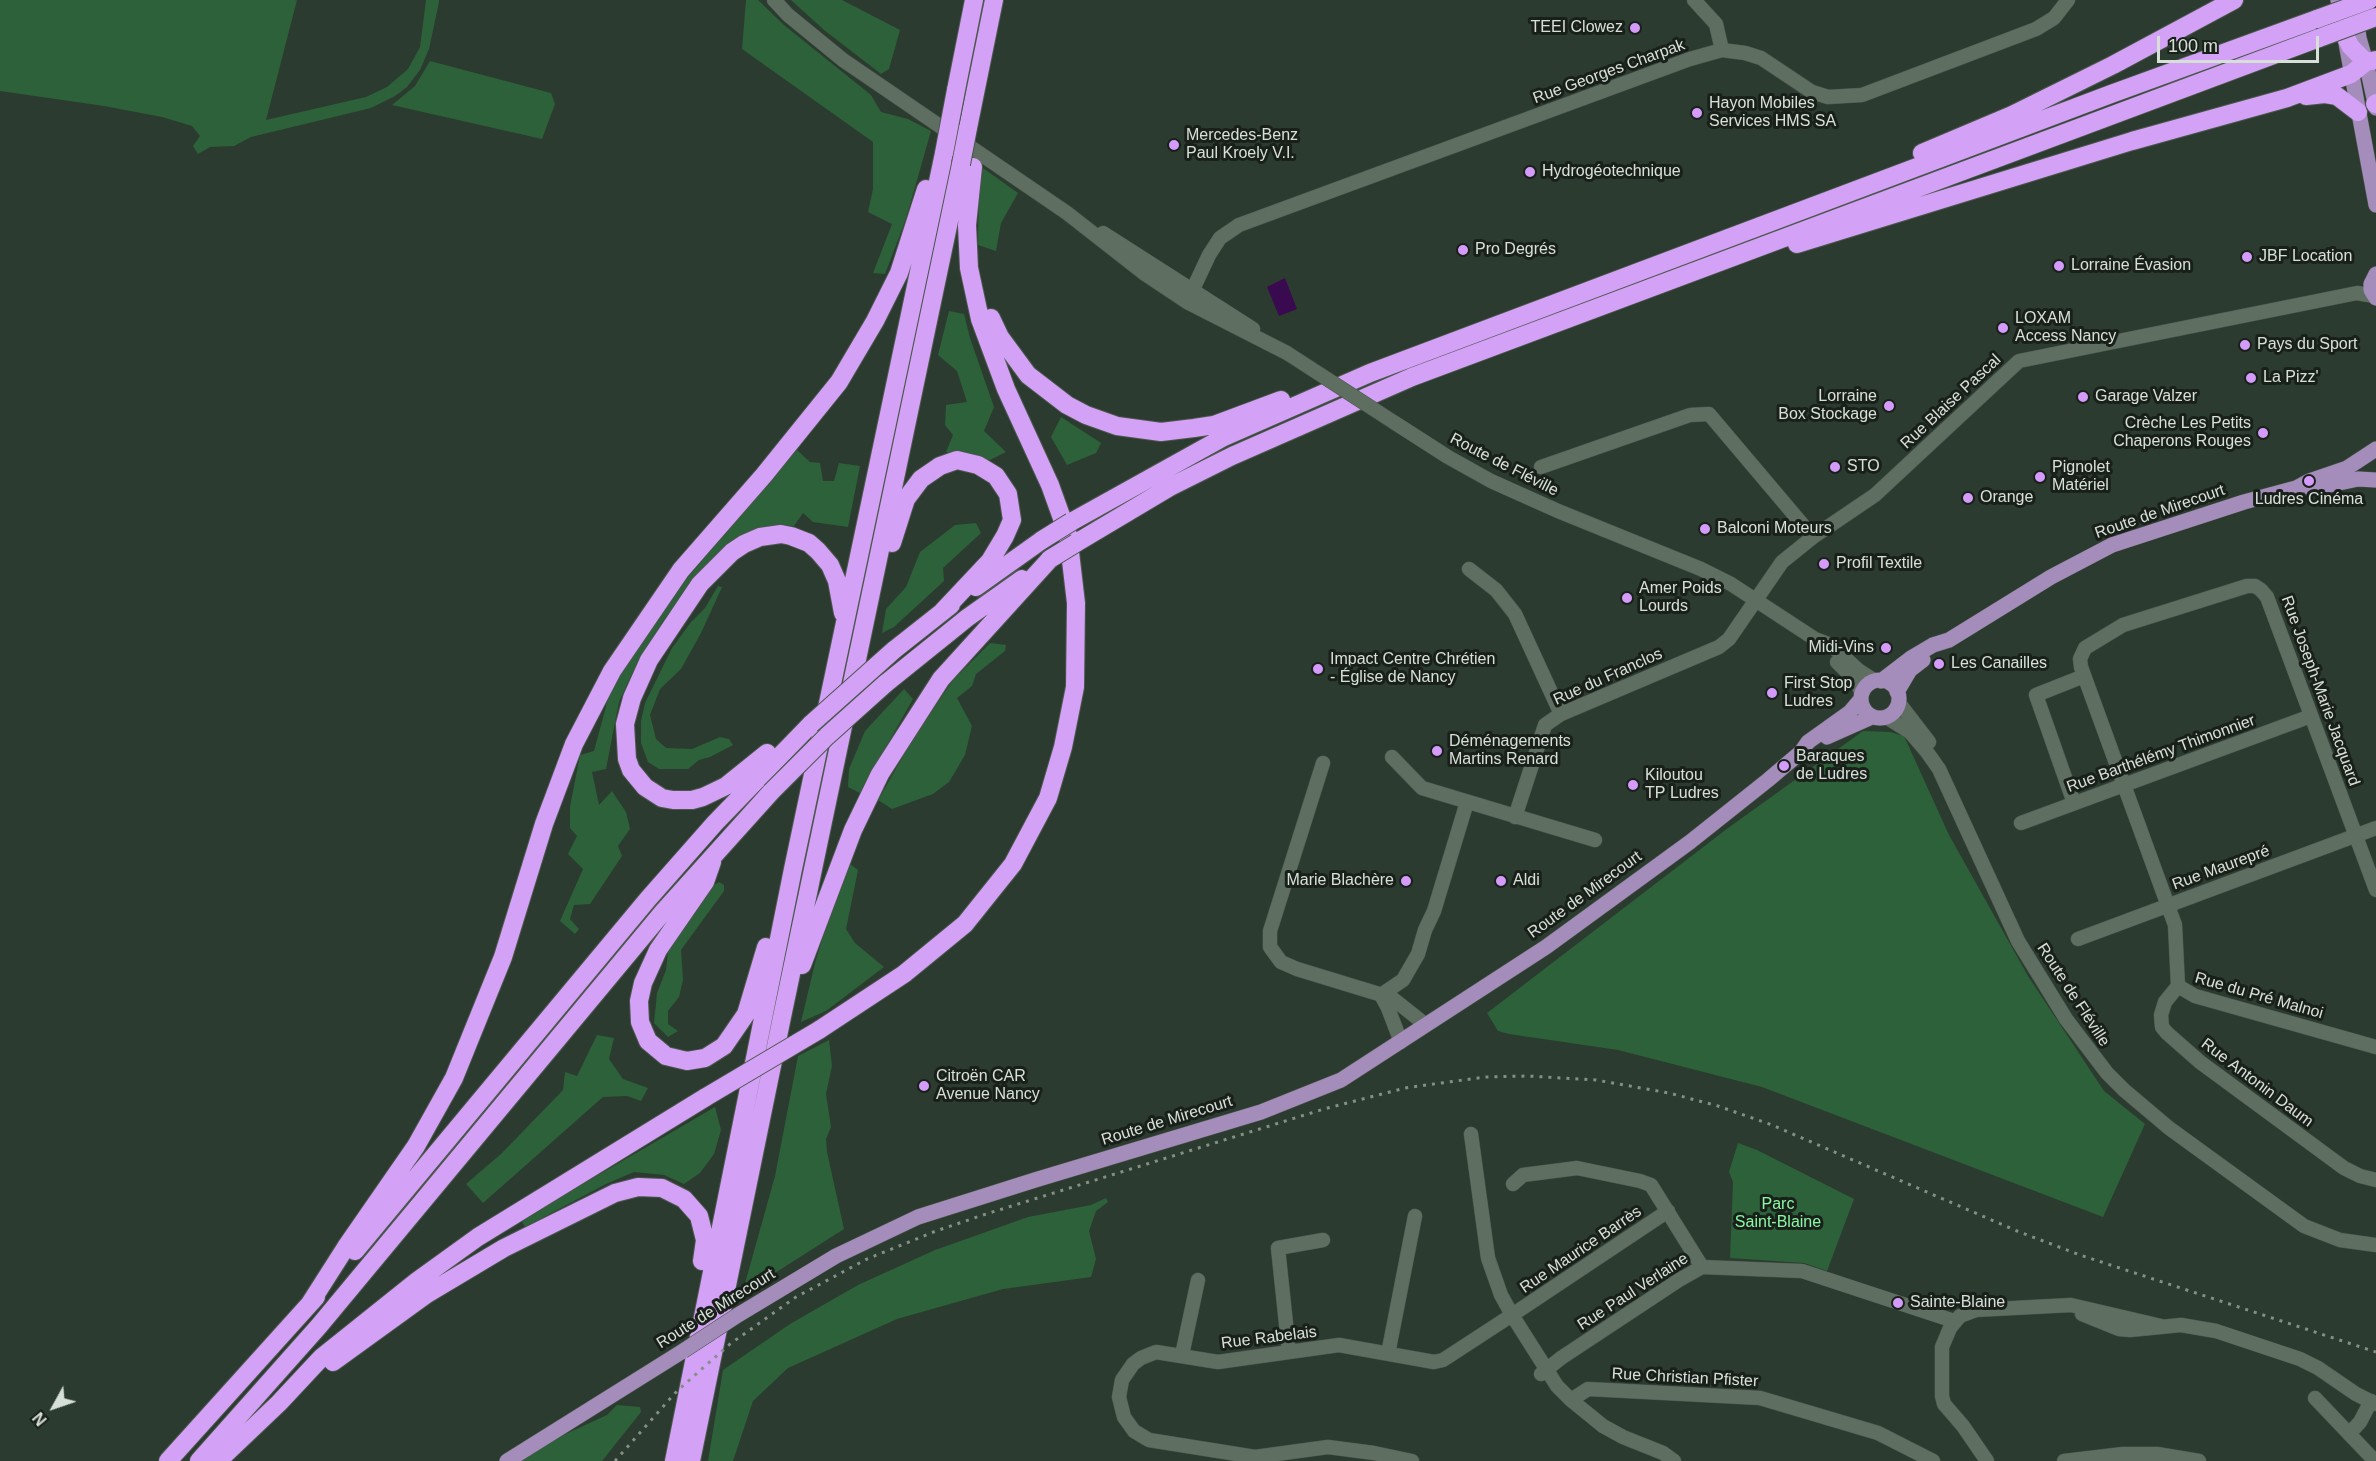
<!DOCTYPE html>
<html>
<head>
<meta charset="utf-8">
<style>
  body { margin:0 }
  #map { position:relative; width:2376px; height:1461px; overflow:hidden; background:#2c3b2f; font-family:Arial,sans-serif }
  canvas { display:block }
  .north { position:absolute; left:24px; top:1377px; width:60px; height:60px; -webkit-text-stroke:4px #19201a; paint-order:stroke; rotate:230deg; font-size:16px; font-weight:700; line-height:24px; text-align:center; color:#d7e0d8 }
  .north::after { content:''; display:block; margin:auto; width:21px; height:27px; background:#d7e0d8; clip-path:polygon(50% 0,100% 100%,50% 72%,0 100%) }
  .scale { position:absolute; left:2157px; top:36px; width:162px; height:27px; box-sizing:border-box; border:3px solid #d7e0d8; border-top:0; padding-left:8px; font-size:18px; line-height:21px; white-space:nowrap; color:#d7e0d8; -webkit-text-stroke:4px #19201a; paint-order:stroke }
</style>
</head>
<body>
<div id="map">
<canvas width="2376" height="1461"></canvas>
<div class="north">N</div>
<div class="scale">100 m</div>
</div>
<script>
const context = document.querySelector('canvas').getContext('2d');
context.lineJoin = 'round';
function paint(path, color) {
  context.fillStyle = color;
  context.fill(path, 'evenodd');
}
function poly(rows) {
  const path = new Path2D();
  for (const r of rows) {
    if (r.length === 3) {
      path.moveTo(r[0] + r[2], r[1]);
      path.arc(r[0], r[1], r[2], 0, 2 * Math.PI);
      continue;
    }
    path.moveTo(r[0], r[1]);
    for (let i = 2; i < r.length; i += 2) path.lineTo(r[i], r[i + 1]);
  }
  return path;
}
function strokePath(path, color, width, dash) {
  context.strokeStyle = color;
  context.lineWidth = width;
  context.lineCap = dash ? 'butt' : 'round';
  context.setLineDash(dash || []);
  context.stroke(path);
}
function label(font, color, halo, rows, align = 'center') {
  context.font = font + ' Arial,sans-serif';
  context.lineWidth = 6;
  context.setLineDash([]);
  context.textBaseline = 'middle';
  context.strokeStyle = halo;
  context.fillStyle = color;
  for (const [text, x, y, turn = 0] of rows) {
    context.save();
    context.translate(x, y);
    context.rotate((+turn || 0) * Math.PI / 180);
    context.textAlign = isNaN(turn) ? turn : align;
    if (halo) context.strokeText(text, 0, 0);
    context.fillText(text, 0, 0);
    context.restore();
  }
}
paint(poly([
  [0,0,297,0,266,120,366,97,387,87,408,69,420,47,426,0,439,0,439,2,429,49,420,70,407,87,395,96,371,108,251,137,234,146,210,147,198,154,193,146,200,136,192,126,162,117,104,106,0,91],
  [746,0,758,0,784,25,871,95,881,112,908,119,931,131,906,219,885,274,873,273,892,224,868,212,873,189,873,142,742,49],
  [791,0,842,0,900,30,889,69,881,74,824,30],
  [430,61,551,93,555,104,542,139,392,105,415,86],
  [983,168,1018,193,1001,223,996,251,978,245,979,183],
  [949,311,964,314,970,338,994,407,984,431,1006,452,990,460,958,456,946,452,953,435,945,425,946,405,967,402,957,371,938,355],
  [1061,417,1101,443,1096,453,1067,465,1051,437],
  [797,450,810,462,820,463,823,481,834,481,839,463,860,466,848,527,813,522,803,513,794,526,779,525,756,529,734,539,715,555,687,588,663,621,638,661,619,702,606,769,592,772,599,805,612,791,626,812,630,829,618,846,622,856,590,904,574,905,570,919,579,929,575,934,560,921,583,869,568,854,577,836,570,828,570,807,580,755,594,751,608,699,630,652,665,604],
  [976,523,981,533,943,568,944,581,894,627,882,633,886,609,906,587,920,552,955,525],
  [718,586,722,587,701,633,681,669,660,689,650,715,656,739,666,748,692,749,720,737,729,739,733,745,710,757,699,760,688,769,659,769,648,762,641,743,641,721,645,703,672,648,691,622,705,608],
  [990,643,1006,645,1005,651,976,674,972,686,957,698,972,726,965,755,949,782,933,794,892,809,878,800,912,741,953,680],
  [904,689,913,699,860,793,848,787,849,769,865,731],
  [1863,731,1890,732,1904,736,1949,835,2028,976,2104,1091,2145,1124,2103,1217,1762,1087,1618,1050,1509,1034,1498,1031,1487,1013,1728,828],
  [850,864,858,870,846,929,855,943,884,967,826,1011,801,1022,815,963,834,901],
  [719,882,724,885,724,891,681,950,683,980,679,997,668,1011,668,1024,678,1031,668,1037,654,1023,657,993,666,970,668,952,709,888],
  [597,1035,614,1038,609,1059,623,1079,648,1088,641,1101,627,1096,603,1097,483,1203,466,1184,502,1153,563,1090,565,1072,577,1076],
  [829,1040,832,1066,826,1094,831,1127,826,1139,827,1152,844,1229,742,1294,775,1176,798,1056],
  [715,1107,721,1130,714,1154,700,1173,684,1184,664,1175,634,1172,606,1184,525,1227,521,1220],
  [1738,1143,1757,1150,1854,1199,1827,1271,1804,1263,1730,1258,1733,1182,1729,1172],
  [1106,1198,1108,1202,1096,1211,1089,1231,1096,1259,1091,1277,1003,1289,897,1319,788,1368,753,1401,733,1461,708,1461,723,1370,790,1324,858,1285,935,1250,1028,1217,1091,1205],
  [617,1405,640,1407,641,1412,602,1461,519,1461,559,1437,607,1415]
]), '#2c6139');
paint(poly([
  [1285,278,1297,309,1279,316,1267,287]
]), '#3a0a51');
const minor = poly([
  [774,0,788,15,843,60,1067,213,1145,274,1187,302,1287,353],
  [1694,0,1716,24,1722,50],
  [1103,233,1253,329],
  [1187,302,1209,255,1220,238,1239,225,1690,59,1722,50,1745,53,1761,58,1812,92,1828,97,1862,95,2036,29,2054,18,2068,0],
  [1395,423,1448,457,1491,481,1558,511,1701,569,1731,584,1815,639,1831,645,1858,670,1875,681],
  [1541,467,1690,415,1709,414,1813,537],
  [1469,569,1496,590,1515,614,1561,714],
  [1837,662,1855,680,1862,693],
  [1899,703,1929,742],
  [1886,717,1910,732,1927,752,1939,769,2018,941,2066,1019,2107,1073,2124,1090,2169,1128,2304,1226,2340,1240,2376,1245],
  [1392,757,1422,788,1595,840],
  [1323,763,1270,931,1270,947,1281,962,1297,969,1392,998,1426,1025],
  [2074,803,2036,695,2084,676],
  [1515,817,1545,725,1561,714,1719,647,1729,639,1782,562,1813,537,1875,495,2019,361,2357,293,2374,296],
  [2021,823,2311,716],
  [2376,890,2267,597,2261,590,2255,586,2247,586,2123,625,2085,648,2080,659,2081,667,2175,925,2178,986,2195,996,2376,1047],
  [2078,939,2376,828],
  [2178,986,2165,1002,2161,1015,2162,1027,2167,1033,2200,1062,2344,1168,2360,1176,2376,1180],
  [1381,995,1403,980,1418,954,1425,930,1434,911,1467,802],
  [1381,995,1388,1008,1401,1042],
  [1471,1134,1488,1258,1501,1295,1512,1315,1668,1211],
  [1513,1184,1523,1175,1577,1168,1640,1181,1651,1185,1702,1267],
  [2082,1314,2119,1329,2130,1330,2181,1325,2216,1331,2300,1359,2318,1368,2356,1394,2376,1404],
  [1289,1352,1278,1248,1323,1240],
  [1388,1354,1415,1216],
  [1182,1355,1198,1280],
  [1541,1374,1561,1358,1679,1280,1702,1267,1802,1271,1954,1321],
  [2315,1398,2375,1461],
  [1571,1400,1588,1389,1760,1398,1878,1433,1933,1461],
  [2349,1434,2360,1422,2371,1401],
  [1412,1461,1374,1453,1328,1447,1255,1457,1149,1440,1134,1431,1124,1417,1119,1397,1122,1380,1133,1364,1141,1358,1156,1352,1218,1362,1339,1345,1434,1362,1443,1360,1512,1315,1557,1386,1571,1400,1603,1426,1623,1437,1663,1453,1674,1461],
  [1987,1461,1963,1426,1944,1404,1942,1396,1942,1347,1950,1328,1960,1316,1976,1310,2071,1305,2161,1326],
  [2064,1461,2123,1454,2157,1454,2199,1461]
]);
const major = poly([
  [2338,0,2376,205],
  [2356,15,2359,38,2366,62,2376,108],
  [2376,274,2371,284,2371,290,2376,298],
  [2311,489,2358,479,2376,480],
  [1880,699,19],
  [1881,681,1911,658,1933,645,1949,640,2051,577,2112,545,2244,502,2296,488,2309,481,2347,468,2376,449],
  [1897,692,1910,670,1923,660],
  [1827,737,1872,717],
  [738,1315,836,1256,918,1217,1035,1180,1261,1112,1341,1080,1546,947,1690,842,1768,780,1801,752,1808,742,1850,712,1861,699],
  [507,1461,683,1351]
]);
const highway = poly([
  [2344,34,2351,47,2366,62],
  [956,90,974,0],
  [2306,96,2325,94,2337,96,2358,112],
  [2375,104,2376,103],
  [968,128,994,0],
  [1922,153,2012,115,2113,65,2234,0],
  [1797,244,2132,141,2287,98,2351,74,2366,62,2376,60],
  [991,318,1000,337,1028,375,1067,405,1086,415,1117,426,1161,432,1194,428,1214,425,1281,400],
  [1071,522,1224,437,1370,373,2111,94,2317,19],
  [892,543,906,499,921,479,940,466,957,460,978,465,996,476,1008,494,1012,520,1005,536,990,561,942,612],
  [1076,543,1170,487,1232,456,1412,377,2319,38],
  [976,587,1042,540],
  [894,650,951,605],
  [885,684,967,618,1022,579],
  [767,753,726,786,703,797,692,800,673,800,662,798,645,787,631,770,627,759,625,724,632,698,649,660,700,584,732,552,744,544,760,537,781,534,791,536,809,543,818,551,830,565,837,581,843,613],
  [712,862,705,882,658,950,643,983,639,1001,640,1022,648,1041,666,1056,687,1061,705,1058,724,1046,746,1014,766,947],
  [802,965,853,830,880,774,941,679,1050,559],
  [819,1030,904,974,965,924,1013,864,1048,798,1063,747,1075,687,1076,603,1068,535,1050,485,1006,389,980,319,969,268,967,225,973,167],
  [355,1251,648,899,715,823,811,724],
  [309,1305,346,1247,416,1146,454,1078,503,957,544,824,574,744,612,671,681,570,764,475,839,382,875,321,899,273,926,189],
  [333,1362,427,1294,504,1248,615,1193,638,1187,662,1188,684,1199,699,1216,705,1240,702,1261],
  [168,1461,316,1297],
  [199,1461,319,1326,663,912,771,792],
  [218,1461,279,1403,322,1357,417,1281,478,1237,706,1097],
  [674,1461,793,869,944,153],
  [691,1461,782,1017,961,164]
]);
strokePath(minor, '#4b574d', 15);
strokePath(major, '#4b574d', 16);
strokePath(highway, '#4b574d', 20);
strokePath(minor, '#5e6e61', 14);
strokePath(major, '#a48dba', 15);
strokePath(highway, '#d3a1f5', 18);
strokePath(poly([
  [615,1461,677,1391,730,1344,796,1297,867,1259,936,1231,986,1214,1324,1109,1405,1088,1485,1077,1528,1076,1596,1080,1669,1093,1718,1106,1772,1125,2017,1231,2080,1255,2376,1352]
]), '#848f86', 3, [3, 6]);
const minorBridge = poly([
  [1287,353,1395,423]
]);
const majorBridge = poly([
  [683,1351,738,1315]
]);
const highwayBridge = poly([
  [2317,19,2369,0],
  [2319,38,2376,17],
  [944,153,956,90],
  [961,164,968,128],
  [1042,540,1071,522],
  [1050,559,1076,543],
  [811,724,894,650],
  [771,792,827,736,885,684],
  [706,1097,819,1030]
]);
strokePath(minorBridge, '#4b574d', 15, []);
strokePath(majorBridge, '#4b574d', 16, []);
strokePath(highwayBridge, '#4b574d', 20, []);
strokePath(minorBridge, '#5e6e61', 14);
strokePath(majorBridge, '#a48dba', 15);
strokePath(highwayBridge, '#d3a1f5', 18);
for (const [x, y, r, color] of [
  [1635,28,6,"#d59bfb"],
  [1697,113,6,"#d59bfb"],
  [1174,145,6,"#d59bfb"],
  [1530,172,6,"#d59bfb"],
  [1463,250,6,"#d59bfb"],
  [2247,257,6,"#d59bfb"],
  [2059,266,6,"#d59bfb"],
  [2003,328,6,"#d59bfb"],
  [2245,345,6,"#d59bfb"],
  [2251,378,6,"#d59bfb"],
  [2083,397,6,"#d59bfb"],
  [1889,406,6,"#d59bfb"],
  [2263,433,6,"#d59bfb"],
  [1835,467,6,"#d59bfb"],
  [2040,477,6,"#d59bfb"],
  [2309,481,6,"#d59bfb"],
  [1968,498,6,"#d59bfb"],
  [1705,529,6,"#d59bfb"],
  [1824,564,6,"#d59bfb"],
  [1627,598,6,"#d59bfb"],
  [1886,648,6,"#d59bfb"],
  [1939,664,6,"#d59bfb"],
  [1318,669,6,"#d59bfb"],
  [1772,693,6,"#d59bfb"],
  [1437,751,6,"#d59bfb"],
  [1784,766,6,"#d59bfb"],
  [1633,785,6,"#d59bfb"],
  [1406,881,6,"#d59bfb"],
  [1501,881,6,"#d59bfb"],
  [924,1086,6,"#d59bfb"],
  [1898,1303,6,"#d59bfb"]
]) {
  const dot = new Path2D();
  dot.arc(x, y, r, 0, 2 * Math.PI);
  context.fillStyle = color;
  context.fill(dot);
  strokePath(dot, '#19201a', 2);
}
label('16px', '#d7e0d8', '#19201a', [
  ["TEEI Clowez",1623,28,"right"],
  ["Hayon Mobiles",1709,104],
  ["Services HMS SA",1709,122],
  ["Mercedes-Benz",1186,136],
  ["Paul Kroely V.I.",1186,154],
  ["Hydrogéotechnique",1542,172],
  ["Pro Degrés",1475,250],
  ["JBF Location",2259,257],
  ["Lorraine Évasion",2071,266],
  ["LOXAM",2015,319],
  ["Access Nancy",2015,337],
  ["Pays du Sport",2257,345],
  ["La Pizz'",2263,378],
  ["Lorraine",1877,397,"right"],
  ["Box Stockage",1877,415,"right"],
  ["Garage Valzer",2095,397],
  ["Crèche Les Petits",2251,424,"right"],
  ["Chaperons Rouges",2251,442,"right"],
  ["STO",1847,467],
  ["Pignolet",2052,468],
  ["Matériel",2052,486],
  ["Orange",1980,498],
  ["Ludres Cinéma",2309,500,"center"],
  ["Balconi Moteurs",1717,529],
  ["Profil Textile",1836,564],
  ["Amer Poids",1639,589],
  ["Lourds",1639,607],
  ["Midi-Vins",1874,648,"right"],
  ["Impact Centre Chrétien",1330,660],
  ["- Église de Nancy",1330,678],
  ["Les Canailles",1951,664],
  ["First Stop",1784,684],
  ["Ludres",1784,702],
  ["Déménagements",1449,742],
  ["Martins Renard",1449,760],
  ["Baraques",1796,757],
  ["de Ludres",1796,775],
  ["Kiloutou",1645,776],
  ["TP Ludres",1645,794],
  ["Marie Blachère",1394,881,"right"],
  ["Aldi",1513,881],
  ["Citroën CAR",936,1077],
  ["Avenue Nancy",936,1095],
  ["Sainte-Blaine",1910,1303]
], 'left');
label('16px', '#d7e0d8', '#19201a', [
  ["Rue Georges Charpak",1609,72,-20],
  ["Rue Blaise Pascal",1951,402,-43],
  ["Route de Fléville",1504,465,27],
  ["Route de Mirecourt",2160,512,-19],
  ["Rue du Franclos",1608,677,-24],
  ["Rue Joseph-Marie Jacquard",2320,691,70],
  ["Rue Barthélémy Thimonnier",2161,754,-20],
  ["Rue Maurepré",2221,868,-20],
  ["Route de Mirecourt",1585,895,-36],
  ["Route de Fléville",2073,995,57],
  ["Rue du Pré Malnoi",2259,996,16],
  ["Rue Antonin Daum",2257,1083,37],
  ["Route de Mirecourt",1167,1121,-17],
  ["Rue Maurice Barrès",1581,1250,-34],
  ["Rue Paul Verlaine",1633,1292,-33],
  ["Route de Mirecourt",716,1309,-32],
  ["Rue Rabelais",1269,1338,-7],
  ["Rue Christian Pfister",1685,1378,3]
]);
label('16px', '#8bf6a4', '#19201a', [
  ["Parc",1778,1205],
  ["Saint-Blaine",1778,1223]
]);
</script>
</body>
</html>
